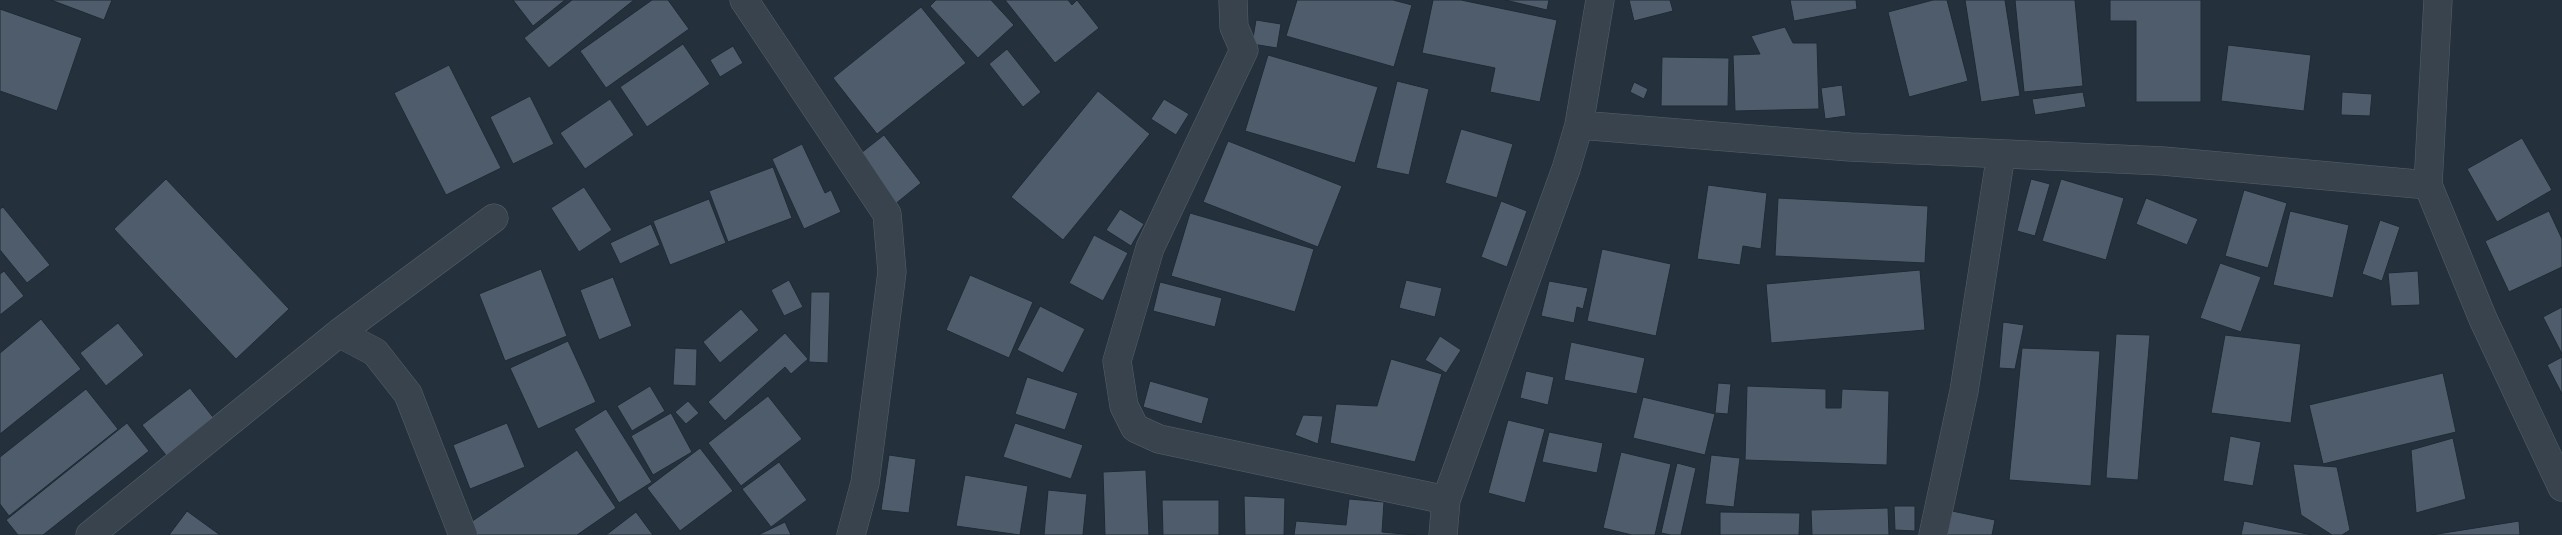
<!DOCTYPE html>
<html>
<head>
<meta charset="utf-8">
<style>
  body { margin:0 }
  canvas { display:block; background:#24313d }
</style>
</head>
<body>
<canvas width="2562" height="535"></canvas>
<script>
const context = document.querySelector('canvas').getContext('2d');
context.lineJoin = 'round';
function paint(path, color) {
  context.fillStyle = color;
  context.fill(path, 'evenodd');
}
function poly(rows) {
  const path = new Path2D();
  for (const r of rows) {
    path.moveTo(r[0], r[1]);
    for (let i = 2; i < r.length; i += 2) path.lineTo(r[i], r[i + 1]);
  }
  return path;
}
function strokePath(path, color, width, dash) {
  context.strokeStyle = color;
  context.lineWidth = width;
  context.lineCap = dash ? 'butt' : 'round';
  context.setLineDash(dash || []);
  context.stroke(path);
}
const building = poly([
  [51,0,112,0,104,20,51,0],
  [513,0,565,0,533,26,513,0],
  [572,0,634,0,549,68,524,38,572,0],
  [652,0,668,0,689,29,606,88,580,51,652,0],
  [936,0,991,0,1014,25,978,58,930,6,936,0],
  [1005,0,1068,0,1072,5,1077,0,1099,28,1055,63,1005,0],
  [1297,0,1393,0,1412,5,1394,67,1286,36,1297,0],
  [1433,0,1461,0,1557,20,1540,102,1490,92,1495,68,1422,53,1433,0],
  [1505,0,1549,0,1547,10,1505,0],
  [1629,0,1670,0,1673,11,1634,21,1629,0],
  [1790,0,1856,0,1857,9,1794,21,1790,0],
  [1933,0,1947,0,1968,81,1909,97,1888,12,1933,0],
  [1965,0,2005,0,2020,96,1981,102,1965,0],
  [2015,0,2075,0,2083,86,2024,92,2015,0],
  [2110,0,2201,0,2201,102,2136,102,2136,21,2110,21,2110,0],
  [921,7,966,63,877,134,833,78,921,7],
  [0,9,82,38,57,111,0,91,0,9],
  [1256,20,1281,24,1277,48,1252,44,1256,20],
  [1785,27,1793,43,1817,43,1819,109,1735,111,1733,55,1760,54,1751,36,1785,27],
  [683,44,710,84,647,127,620,87,683,44],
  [2228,45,2311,55,2304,111,2221,101,2228,45],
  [733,46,743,63,720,77,710,60,733,46],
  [1007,49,1041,92,1023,107,989,64,1007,49],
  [1268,55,1378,87,1355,163,1245,131,1268,55],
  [1662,57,1729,58,1728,106,1661,106,1662,57],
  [449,65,501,168,446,195,394,93,449,65],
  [1397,81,1429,89,1409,175,1376,168,1397,81],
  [1634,82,1648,89,1644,99,1630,92,1634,82],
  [1842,85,1846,116,1825,119,1821,88,1842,85],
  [1098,91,1150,134,1063,240,1011,197,1098,91],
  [2083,92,2086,107,2035,115,2032,99,2083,92],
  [2342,92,2372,94,2370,116,2341,115,2342,92],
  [530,96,554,144,513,164,490,117,530,96],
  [610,99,634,135,585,169,560,133,610,99],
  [1164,99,1189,114,1176,135,1151,119,1164,99],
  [1461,129,1513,144,1497,198,1445,183,1461,129],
  [884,135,921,183,894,205,856,157,884,135],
  [2522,138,2552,190,2497,222,2467,169,2522,138],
  [1228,141,1342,186,1318,247,1203,202,1228,141],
  [802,144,825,193,831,190,841,212,804,229,772,159,802,144],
  [773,167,792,218,728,242,709,191,773,167],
  [166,179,289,309,236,359,114,229,166,179],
  [2031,179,2050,184,2035,236,2017,231,2031,179],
  [2061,179,2124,198,2106,260,2042,241,2061,179],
  [1708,185,1767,193,1761,249,1743,246,1740,265,1697,259,1708,185],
  [584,187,612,230,579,252,551,208,584,187],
  [2244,190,2287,203,2268,268,2225,256,2244,190],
  [1778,198,1928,206,1925,263,1775,256,1778,198],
  [2146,198,2198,219,2187,245,2136,224,2146,198],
  [709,199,726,243,670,265,653,221,709,199],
  [1501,201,1527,211,1507,267,1481,257,1501,201],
  [3,207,50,265,27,283,0,250,0,209,3,207],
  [1120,209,1144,224,1131,246,1106,230,1120,209],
  [2290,211,2349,225,2333,298,2273,285,2290,211],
  [2549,211,2562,239,2562,267,2509,292,2485,241,2549,211],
  [1190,213,1314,249,1295,312,1171,276,1190,213],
  [2380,220,2400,227,2382,281,2362,274,2380,220],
  [651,224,660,245,620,264,610,243,651,224],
  [1094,235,1128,253,1103,301,1069,283,1094,235],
  [1602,249,1671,264,1656,336,1587,321,1602,249],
  [2220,263,2261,277,2241,332,2200,318,2220,263],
  [541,269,567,336,505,361,479,294,541,269],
  [1920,270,1925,330,1771,343,1766,284,1920,270],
  [4,271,24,296,0,315,0,274,4,271],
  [2418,271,2420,305,2391,306,2388,273,2418,271],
  [970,275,1033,302,1009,358,946,330,970,275],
  [613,277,632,326,599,340,580,290,613,277],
  [789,280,803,307,784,316,771,290,789,280],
  [1406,280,1442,288,1435,317,1399,308,1406,280],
  [1549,281,1588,288,1583,309,1577,307,1574,323,1541,316,1549,281],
  [1160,282,1222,298,1215,327,1153,311,1160,282],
  [811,292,830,292,828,363,809,362,811,292],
  [1040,306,1085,329,1063,373,1017,350,1040,306],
  [2562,307,2562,354,2543,317,2562,307],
  [741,309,759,330,720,363,703,342,741,309],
  [41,319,81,369,0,434,0,353,41,319],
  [2003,322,2024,325,2015,369,1999,368,2003,322],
  [118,323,144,355,106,386,80,353,118,323],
  [785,333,808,359,791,374,785,367,725,421,708,402,785,333],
  [2116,334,2150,335,2138,480,2106,478,2116,334],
  [2225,335,2301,344,2291,423,2211,413,2225,335],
  [1440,336,1461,350,1446,373,1425,360,1440,336],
  [568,341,596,402,538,429,510,368,568,341],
  [1571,342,1645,358,1637,394,1564,380,1571,342],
  [675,348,697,349,696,386,673,385,675,348],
  [2022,348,2100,351,2091,486,2009,480,2022,348],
  [2562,357,2562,394,2547,365,2562,357],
  [1391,359,1442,374,1415,462,1330,443,1336,404,1377,406,1391,359],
  [1526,371,1554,377,1548,405,1520,398,1526,371],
  [2443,373,2456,432,2323,464,2309,405,2443,373],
  [1027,377,1078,393,1065,430,1015,414,1027,377],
  [1150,381,1209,398,1202,424,1143,407,1150,381],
  [1718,383,1731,384,1728,414,1715,413,1718,383],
  [650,386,665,411,632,431,617,406,650,386],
  [1747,386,1826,389,1826,408,1841,408,1842,389,1889,391,1887,465,1745,460,1747,386],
  [190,388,216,421,169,459,142,425,190,388],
  [86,389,118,429,9,516,0,504,0,457,86,389],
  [768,396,802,439,741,486,708,443,768,396],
  [1643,397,1715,414,1705,455,1633,438,1643,397],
  [688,401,699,413,686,424,675,412,688,401],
  [606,409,652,482,619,503,574,429,606,409],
  [671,413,692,452,653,475,631,436,671,413],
  [1303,415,1323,416,1318,444,1295,435,1303,415],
  [1508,420,1545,429,1525,503,1488,493,1508,420],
  [127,423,149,451,43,535,18,535,6,520,127,423],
  [507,423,525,467,470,489,453,445,507,423],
  [1015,423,1083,445,1071,479,1003,457,1015,423],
  [1549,432,1603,443,1597,473,1542,462,1549,432],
  [2230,436,2261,442,2253,486,2223,481,2230,436],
  [2453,438,2466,499,2416,513,2411,450,2453,438],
  [700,448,733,491,680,531,647,488,700,448],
  [577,450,616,508,577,535,476,535,468,524,577,450],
  [1621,452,1671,464,1655,535,1632,535,1603,528,1621,452],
  [889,455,916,459,909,513,881,510,889,455],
  [1711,455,1740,458,1734,507,1705,504,1711,455],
  [779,462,807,500,771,527,742,489,779,462],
  [1677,463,1696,468,1681,535,1671,535,1661,533,1677,463],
  [2293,464,2337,467,2350,530,2342,535,2332,535,2301,515,2293,464],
  [1146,470,1149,535,1105,535,1103,472,1146,470],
  [965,475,1028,486,1020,535,956,526,965,475],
  [1048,490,1087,494,1083,535,1044,535,1048,490],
  [1244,496,1285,498,1284,535,1245,535,1244,496],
  [1349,499,1384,502,1382,532,1416,535,1294,535,1296,521,1346,525,1349,499],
  [1162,500,1219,500,1219,535,1163,535,1162,500],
  [1894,506,1915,506,1915,531,1895,530,1894,506],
  [1888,508,1889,535,1812,535,1811,510,1888,508],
  [187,511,220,535,169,535,187,511],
  [1952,511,1995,520,1992,535,1947,535,1952,511],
  [636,512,653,535,606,535,636,512],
  [1720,512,1800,513,1799,535,1720,535,1720,512],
  [2244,521,2312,535,2241,535,2244,521],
  [2519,521,2520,535,2431,535,2519,521],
  [785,522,791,535,758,535,785,522]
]);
paint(building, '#4f5c6b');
strokePath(building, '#1f2a34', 1);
const street = poly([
  [744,0,887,214,892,272,865,483,851,535],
  [1233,0,1234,27,1244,50,1150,248,1117,361,1124,406,1135,428,1159,439,1446,500],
  [2438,0,2428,185,2483,319,2562,487],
  [1579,125,1850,147,2163,161,2428,185],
  [339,333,375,352,408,394,463,535],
  [90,535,339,333,494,218],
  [1443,535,1446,500,1566,169,1579,125,1600,0],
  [1933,535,1964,391,2001,154]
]);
strokePath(street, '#56606b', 29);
strokePath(street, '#38434d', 28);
</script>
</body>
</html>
